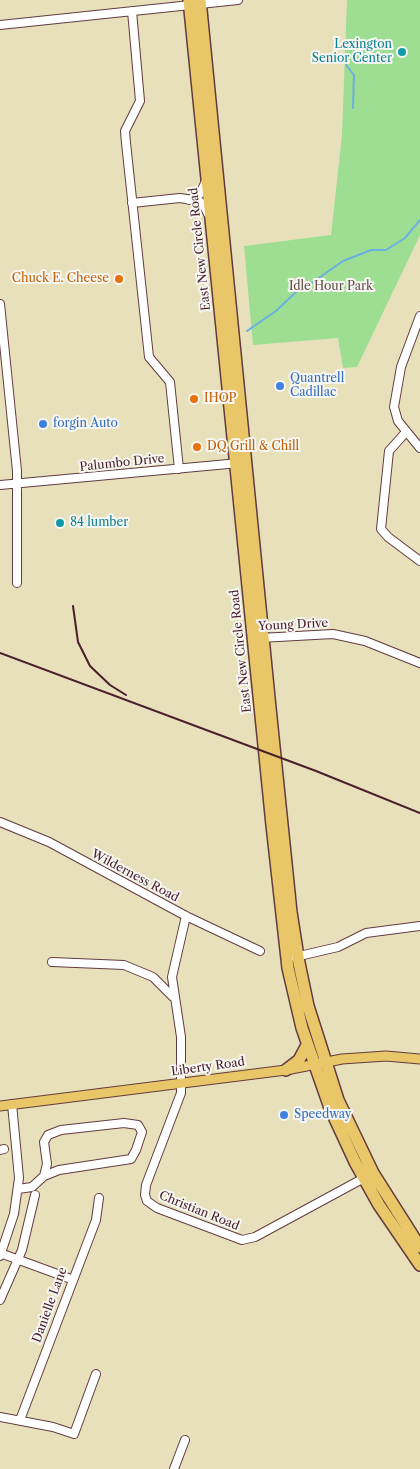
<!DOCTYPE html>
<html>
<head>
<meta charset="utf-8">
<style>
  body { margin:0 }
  canvas { display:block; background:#e7e0ba }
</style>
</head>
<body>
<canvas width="420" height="1469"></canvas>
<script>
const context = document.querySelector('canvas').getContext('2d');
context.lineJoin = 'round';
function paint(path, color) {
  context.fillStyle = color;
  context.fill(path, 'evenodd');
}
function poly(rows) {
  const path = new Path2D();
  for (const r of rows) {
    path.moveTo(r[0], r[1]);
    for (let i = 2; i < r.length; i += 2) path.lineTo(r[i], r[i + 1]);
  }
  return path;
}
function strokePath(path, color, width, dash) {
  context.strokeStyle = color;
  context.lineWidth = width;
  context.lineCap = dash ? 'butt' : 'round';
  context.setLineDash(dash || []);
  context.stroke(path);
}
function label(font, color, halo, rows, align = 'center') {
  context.font = font + ' "Libre Caslon Text",serif';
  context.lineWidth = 4;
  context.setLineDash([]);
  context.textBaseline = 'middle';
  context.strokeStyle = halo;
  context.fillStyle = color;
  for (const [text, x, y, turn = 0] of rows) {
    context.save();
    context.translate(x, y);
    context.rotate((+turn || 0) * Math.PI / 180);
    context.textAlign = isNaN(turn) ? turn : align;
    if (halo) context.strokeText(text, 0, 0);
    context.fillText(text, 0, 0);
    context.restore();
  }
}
paint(poly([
  [347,0,420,0,420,235,357,367,343,368,338,338,253,345,244,246,331,235,342,135]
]), '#9ede93');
strokePath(poly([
  [346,65,354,75,353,108],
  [247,331,276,311,298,290,306,287,343,261,371,250,386,250,405,238,420,220]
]), '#6cb0e2', 2);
const minor = poly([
  [132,11,140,101,125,131,126,143,149,357,170,382,179,469],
  [0,25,238,0],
  [189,200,200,194,205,183],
  [132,203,180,198,199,201,203,204,208,214],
  [0,304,17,471,17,583],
  [420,316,401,367,394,407,398,421,420,448],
  [406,432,389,451,381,529,388,537,420,561],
  [0,485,239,463],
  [260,638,333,634,365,641,420,663],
  [0,822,49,842,186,916,260,951],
  [186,916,172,977,181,1037,181,1093,146,1185,145,1195,147,1201,157,1208,242,1240,255,1237,364,1178],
  [295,957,338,947,366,933,420,926],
  [52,962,124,965,153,977,173,997],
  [124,1123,138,1125,142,1132,136,1150,131,1159,59,1170,44,1176,47,1164,44,1142,48,1135,61,1130,124,1123],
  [0,1150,4,1149],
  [18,1189,32,1187,44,1176],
  [0,1253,71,1279],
  [0,1256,14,1214,19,1178,12,1104],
  [0,1300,22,1250,35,1195],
  [0,1417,53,1427,74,1434,96,1374],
  [20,1420,96,1220,99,1198],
  [174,1469,185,1440]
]);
const major = poly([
  [0,1106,286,1070,342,1059,386,1056,420,1059]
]);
const highway = poly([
  [189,0,272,825,288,968,302,1028,330,1108,355,1162,379,1205,420,1265],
  [200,0,270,708,291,912,299,963,308,1006,338,1100,373,1173,420,1247],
  [286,1070,299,1060,307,1045]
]);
strokePath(minor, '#623c40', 10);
strokePath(major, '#623c40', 11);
strokePath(highway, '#623c40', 14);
strokePath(minor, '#fff', 8);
strokePath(major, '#e9c769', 9);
strokePath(highway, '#e9c769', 11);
strokePath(poly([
  [73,606,78,642,90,666,110,685,126,695],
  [0,653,316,771,420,813]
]), '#4a1f2b', 2);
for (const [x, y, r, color] of [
  [402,52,5,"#0f9aa8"],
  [119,279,5,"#e8710a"],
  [280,386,5,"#3f7fe0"],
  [194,399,5,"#e8710a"],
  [43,424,5,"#3f7fe0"],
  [197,447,5,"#e8710a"],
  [60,523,5,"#0f9aa8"],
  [284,1115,5,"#3f7fe0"]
]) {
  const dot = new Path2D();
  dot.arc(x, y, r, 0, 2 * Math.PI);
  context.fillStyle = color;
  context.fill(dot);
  strokePath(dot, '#f6f6f2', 2);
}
label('12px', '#0d838f', '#f6f6f2', [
  ["Lexington",392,45],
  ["Senior Center",392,59],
  ["84 lumber",70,523,"left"]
], 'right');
label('12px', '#4a1f2b', '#f6f6f2', [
  ["East New Circle Road",200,249,-96],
  ["Palumbo Drive",122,463,-6],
  ["Young Drive",293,625,-3],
  ["East New Circle Road",241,651,-96],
  ["Wilderness Road",135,876,28],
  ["Liberty Road",208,1067,-8],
  ["Christian Road",199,1211,22],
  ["Danielle Lane",50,1305,-70]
]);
label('12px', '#c56008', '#f6f6f2', [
  ["Chuck E. Cheese",109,279,"right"],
  ["IHOP",204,399],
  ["DQ Grill & Chill",207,447]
], 'left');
label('12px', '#5f4f45', '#f6f6f2', [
  ["Idle Hour Park",331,287]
]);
label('12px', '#366cbe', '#f6f6f2', [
  ["Quantrell",290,379],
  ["Cadillac",290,393],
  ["forgin Auto",53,424],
  ["Speedway",294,1115]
], 'left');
</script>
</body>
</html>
